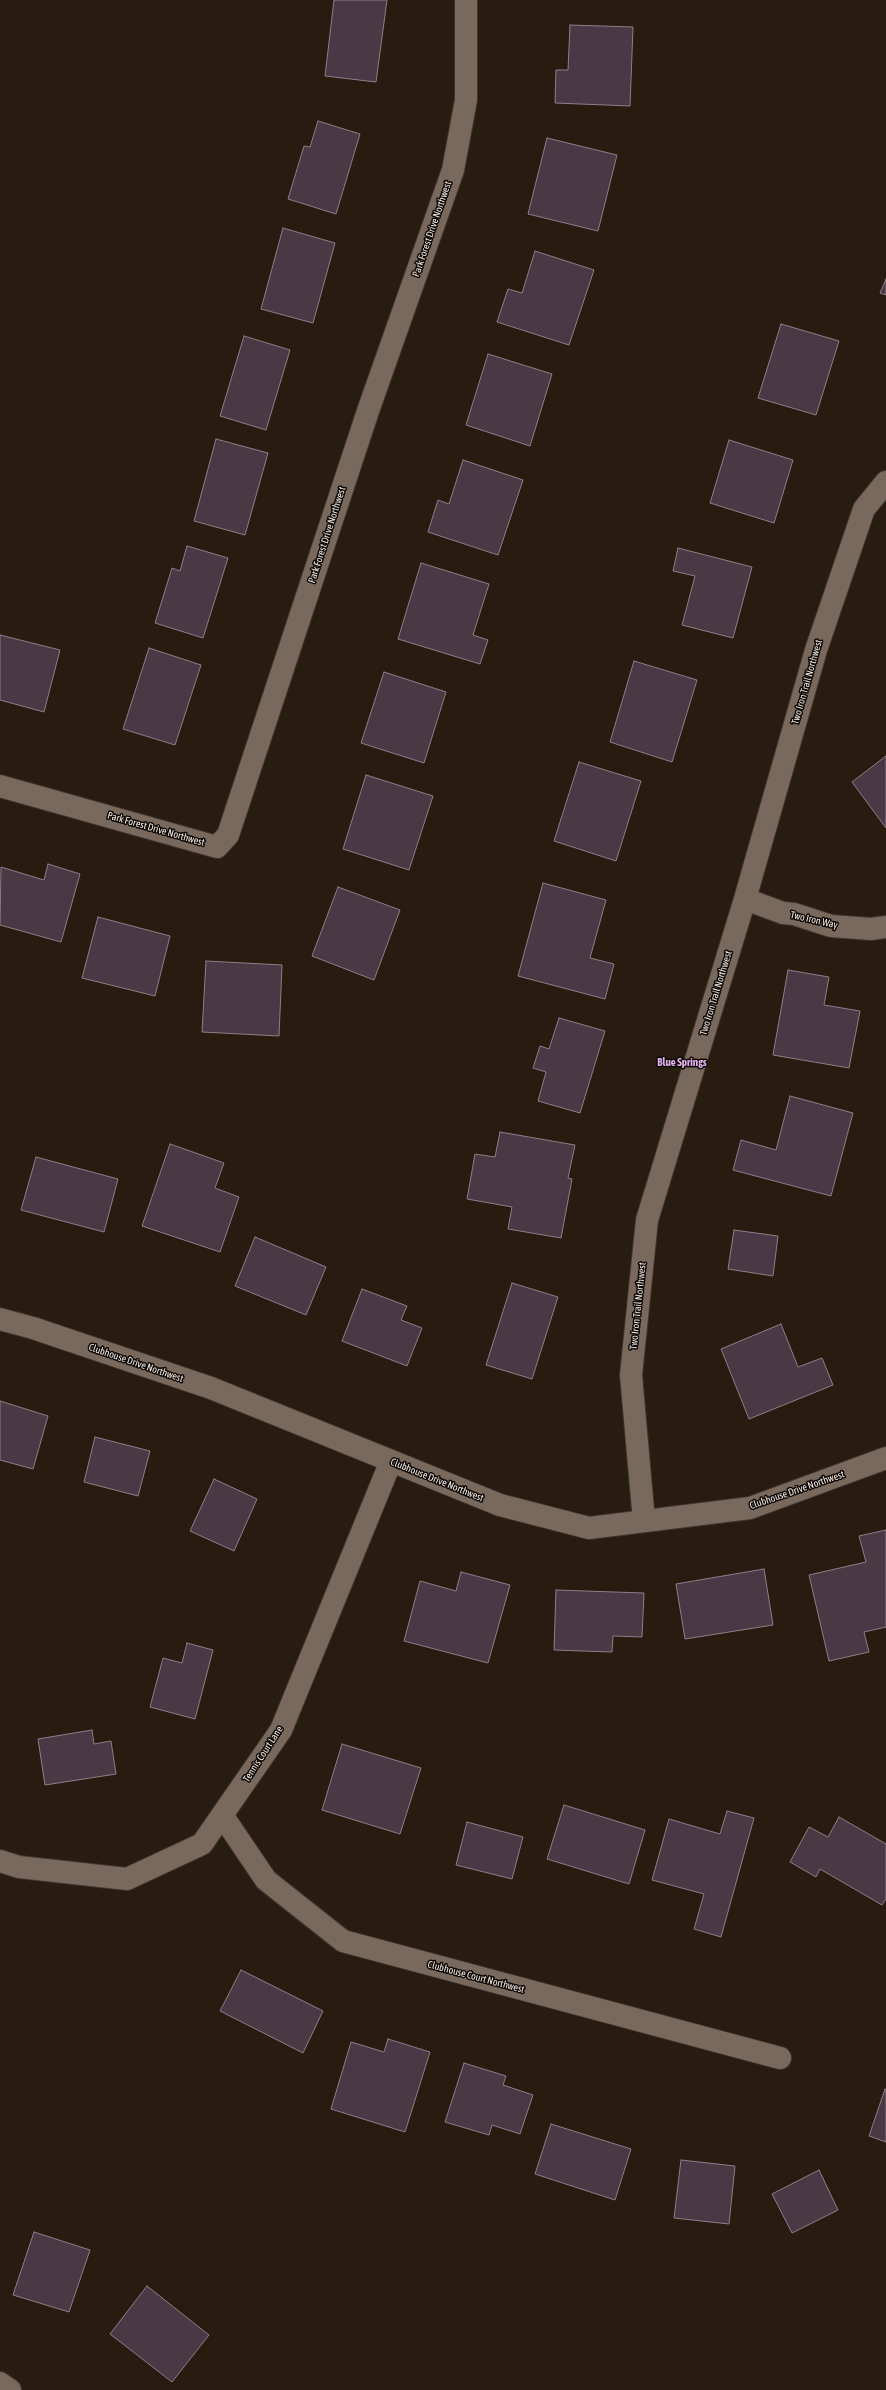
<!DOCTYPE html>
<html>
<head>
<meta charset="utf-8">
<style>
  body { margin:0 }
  canvas { display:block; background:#281b10 }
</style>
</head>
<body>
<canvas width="886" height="2390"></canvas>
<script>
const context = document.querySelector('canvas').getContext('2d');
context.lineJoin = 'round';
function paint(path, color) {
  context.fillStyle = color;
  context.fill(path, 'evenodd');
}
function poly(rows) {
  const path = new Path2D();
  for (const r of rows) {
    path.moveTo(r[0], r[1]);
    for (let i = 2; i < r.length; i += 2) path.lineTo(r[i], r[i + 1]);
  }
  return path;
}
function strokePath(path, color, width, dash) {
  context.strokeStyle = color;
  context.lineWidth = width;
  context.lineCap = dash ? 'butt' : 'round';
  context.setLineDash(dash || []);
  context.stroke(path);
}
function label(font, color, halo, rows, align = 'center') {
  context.font = font + ' "Asap Condensed",sans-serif';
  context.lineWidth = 3;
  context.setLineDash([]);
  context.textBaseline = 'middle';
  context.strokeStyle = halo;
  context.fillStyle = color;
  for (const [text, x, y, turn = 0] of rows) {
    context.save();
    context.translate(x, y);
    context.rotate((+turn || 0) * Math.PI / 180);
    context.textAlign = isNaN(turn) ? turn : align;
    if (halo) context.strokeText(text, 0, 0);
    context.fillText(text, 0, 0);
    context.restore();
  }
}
const building = poly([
  [334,0,387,0,376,82,325,76,334,0],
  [570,25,633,27,630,106,555,103,556,70,568,70,570,25],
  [318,121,360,134,336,214,288,199,304,146,310,147,318,121],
  [547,138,617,155,598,231,528,214,547,138],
  [283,228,335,243,313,323,261,309,283,228],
  [535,251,594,270,569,345,497,322,508,289,522,293,535,251],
  [886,279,886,295,880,293,886,279],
  [781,324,839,341,816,415,758,398,781,324],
  [244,336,290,350,266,430,220,416,244,336],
  [488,354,552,374,530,446,466,425,488,354],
  [216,439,268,453,245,535,194,521,216,439],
  [729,440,793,460,774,523,710,503,729,440],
  [463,460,523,480,498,555,428,532,438,500,449,504,463,460],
  [187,546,228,558,203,638,155,623,172,568,180,571,187,546],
  [678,548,752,567,733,638,682,625,695,576,673,571,678,548],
  [421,563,489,584,473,635,488,640,480,664,398,639,421,563],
  [0,635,60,650,44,712,0,700,0,635],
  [149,648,201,665,175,745,123,729,149,648],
  [634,661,697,680,672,762,610,742,634,661],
  [384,672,446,692,424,763,361,743,384,672],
  [886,756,886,828,852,782,886,756],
  [579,762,641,781,616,861,554,841,579,762],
  [366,775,433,796,409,870,343,849,366,775],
  [48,864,80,874,61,942,0,925,1,867,44,880,48,864],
  [543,883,606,900,590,958,614,964,605,999,518,976,543,883],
  [338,887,400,910,374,980,312,956,338,887],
  [98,917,170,936,155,996,82,978,98,917],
  [206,961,282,965,279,1036,202,1032,206,961],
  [788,970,829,977,824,1005,860,1011,849,1068,773,1055,788,970],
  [559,1018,605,1031,580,1113,538,1101,546,1072,533,1068,540,1046,549,1049,559,1018],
  [790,1096,853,1113,831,1196,733,1170,741,1140,776,1150,790,1096],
  [500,1132,575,1145,568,1178,572,1179,561,1238,508,1229,512,1207,467,1199,475,1154,495,1157,500,1132],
  [170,1144,224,1163,215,1188,239,1197,220,1252,142,1226,170,1144],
  [36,1157,118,1179,104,1232,21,1210,36,1157],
  [734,1230,778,1236,773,1276,728,1269,734,1230],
  [255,1237,326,1267,306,1315,235,1286,255,1237],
  [512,1283,558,1297,532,1379,486,1365,512,1283],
  [362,1289,407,1306,401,1320,422,1328,407,1366,342,1341,362,1289],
  [781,1324,798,1367,822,1358,833,1385,749,1419,721,1349,781,1324],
  [0,1401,48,1416,33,1469,0,1460,0,1401],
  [95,1437,150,1451,138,1496,84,1482,95,1437],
  [214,1479,257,1499,234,1551,190,1531,214,1479],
  [886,1530,886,1627,864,1632,869,1652,829,1661,809,1575,866,1562,859,1536,886,1530],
  [764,1569,773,1625,685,1639,676,1584,764,1569],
  [461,1572,510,1585,488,1663,404,1641,420,1581,456,1591,461,1572],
  [556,1590,644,1593,642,1637,613,1636,612,1652,554,1650,556,1590],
  [187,1643,213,1650,195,1719,150,1707,163,1658,182,1663,187,1643],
  [92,1730,94,1744,111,1741,116,1774,45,1785,38,1739,92,1730],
  [342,1744,421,1768,400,1834,322,1810,342,1744],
  [564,1805,645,1830,629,1884,547,1859,564,1805],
  [727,1811,754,1818,721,1937,694,1929,704,1894,652,1880,669,1819,720,1834,727,1811],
  [839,1817,886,1844,886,1899,882,1905,820,1869,816,1877,790,1862,809,1827,828,1837,839,1817],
  [467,1822,523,1837,512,1879,456,1865,467,1822],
  [241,1970,323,2011,303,2053,220,2011,241,1970],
  [388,2039,430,2052,405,2132,331,2109,351,2042,384,2052,388,2039],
  [464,2063,506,2076,503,2085,533,2095,520,2134,492,2125,489,2135,445,2122,464,2063],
  [885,2089,886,2090,886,2142,869,2136,885,2089],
  [551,2124,631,2149,615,2200,535,2174,551,2124],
  [681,2160,735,2166,729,2224,674,2218,681,2160],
  [819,2170,838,2210,792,2233,772,2194,819,2170],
  [34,2232,90,2250,69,2312,13,2295,34,2232],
  [147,2286,209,2335,172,2382,110,2334,147,2286]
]);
paint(building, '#493944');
strokePath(building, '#907d8a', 1);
const minor = poly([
  [0,786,217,847,228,835,368,411,453,170,466,100,466,0],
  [745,899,783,913,794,914,831,926,871,929,886,927],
  [0,1319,33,1328,211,1388,500,1505,589,1528,750,1508,886,1458],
  [644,1521,631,1375,647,1220,745,899,816,650,864,509,886,482],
  [222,1815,266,1880,343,1941,780,2058],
  [0,1861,19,1867,127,1879,202,1844,281,1730,391,1461],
  [0,2383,10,2390]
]);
strokePath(minor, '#3e342e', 24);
strokePath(minor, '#79695c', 22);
label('10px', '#f6ece5', '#0c0704', [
  ["Park Forest Drive Northwest",432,229,-71],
  ["Park Forest Drive Northwest",327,535,-72],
  ["Two Iron Trail Northwest",807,682,-74],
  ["Park Forest Drive Northwest",156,829,16],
  ["Two Iron Way",814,920,13],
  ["Two Iron Trail Northwest",716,993,-73],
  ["Two Iron Trail Northwest",638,1306,-84],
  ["Clubhouse Drive Northwest",136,1363,19],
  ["Clubhouse Drive Northwest",437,1480,22],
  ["Clubhouse Drive Northwest",797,1490,-19],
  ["Tennis Court Lane",263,1754,-57],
  ["Clubhouse Court Northwest",476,1977,15]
]);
label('bold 11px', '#e5b2f0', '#0c0704', [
  ["Blue Springs",682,1063]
]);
</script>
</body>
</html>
